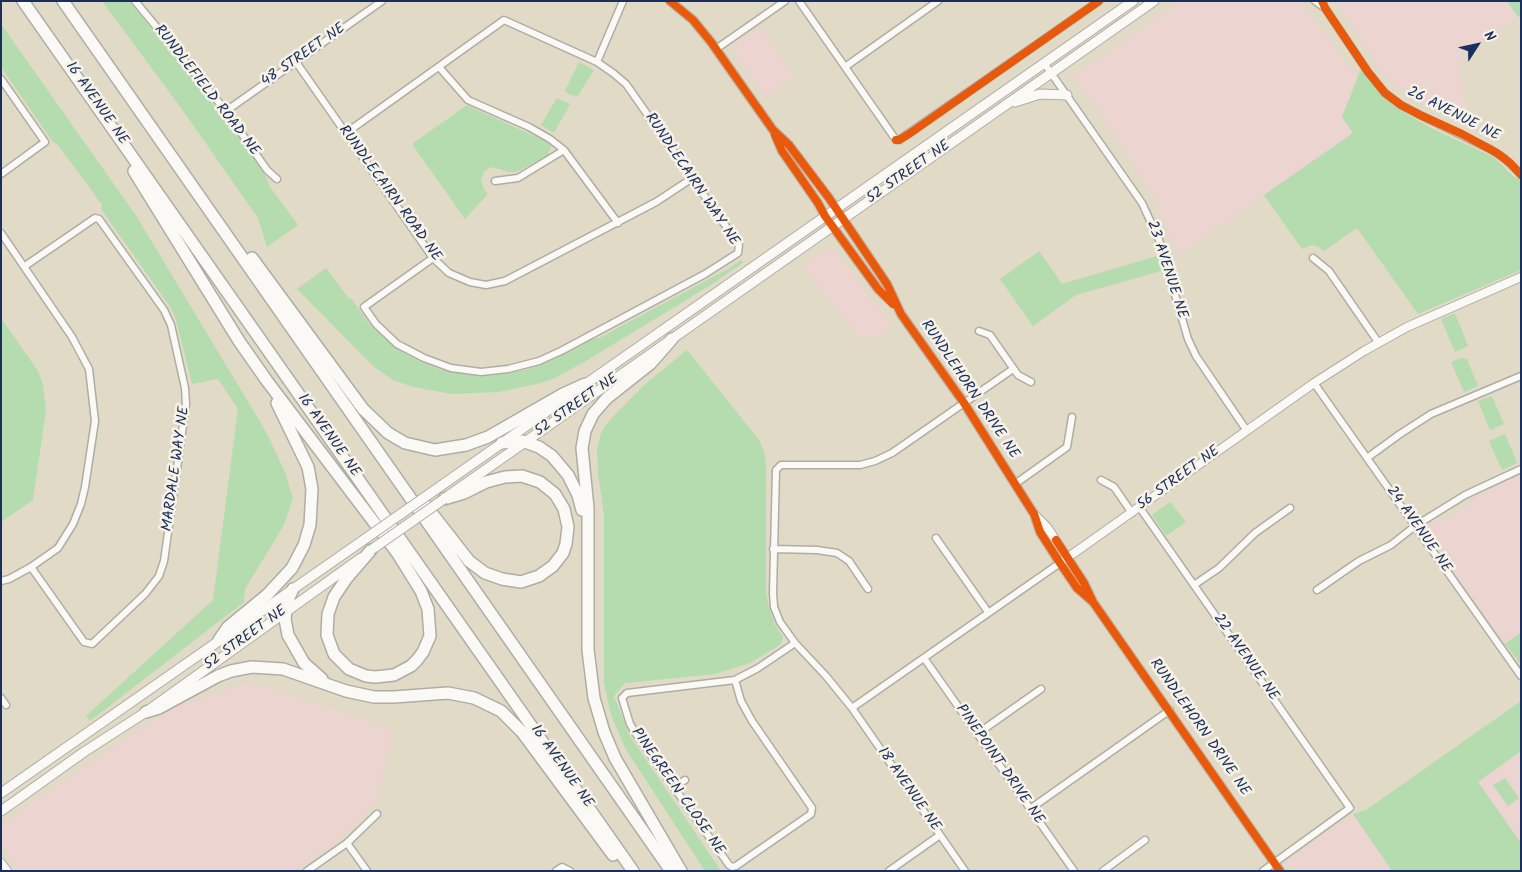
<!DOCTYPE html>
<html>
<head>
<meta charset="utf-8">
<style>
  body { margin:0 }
  #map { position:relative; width:1522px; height:872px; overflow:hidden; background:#e0dac6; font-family:Kalam,sans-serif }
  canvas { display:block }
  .frame { position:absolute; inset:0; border:2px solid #1b2f5e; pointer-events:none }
  .north { position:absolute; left:1452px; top:20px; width:50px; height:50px; -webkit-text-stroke:4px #f7f3e8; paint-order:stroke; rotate:55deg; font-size:14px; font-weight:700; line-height:20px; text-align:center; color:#1b2f5e }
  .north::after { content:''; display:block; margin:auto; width:18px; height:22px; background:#1b2f5e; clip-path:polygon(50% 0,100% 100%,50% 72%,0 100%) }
</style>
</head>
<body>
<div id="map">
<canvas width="1522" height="872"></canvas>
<div class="frame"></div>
<div class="north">N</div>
</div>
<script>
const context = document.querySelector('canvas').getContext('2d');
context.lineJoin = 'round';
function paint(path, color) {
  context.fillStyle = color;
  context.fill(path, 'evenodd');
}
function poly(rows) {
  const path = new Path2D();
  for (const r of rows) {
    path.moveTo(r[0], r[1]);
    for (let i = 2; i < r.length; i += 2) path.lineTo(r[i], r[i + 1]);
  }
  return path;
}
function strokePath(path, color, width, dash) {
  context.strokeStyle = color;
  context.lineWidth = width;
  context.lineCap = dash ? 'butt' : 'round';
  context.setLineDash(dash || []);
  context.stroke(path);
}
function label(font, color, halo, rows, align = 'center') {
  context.font = font + ' Kalam,sans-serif';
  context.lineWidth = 5;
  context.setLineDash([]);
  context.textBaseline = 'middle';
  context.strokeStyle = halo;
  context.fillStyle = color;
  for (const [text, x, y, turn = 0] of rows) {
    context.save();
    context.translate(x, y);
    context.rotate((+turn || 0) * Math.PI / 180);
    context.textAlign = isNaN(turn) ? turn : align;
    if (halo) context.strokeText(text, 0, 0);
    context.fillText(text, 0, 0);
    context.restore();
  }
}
paint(poly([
  [1182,1,1300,1,1357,77,1342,117,1353,133,1178,255,1156,201,1111,129,1074,76],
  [1335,1,1521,1,1521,15,1462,56,1458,66,1468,116,1467,122,1423,103,1400,90,1384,75],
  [760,27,794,77,766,97,734,52,733,46],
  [825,250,836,251,891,326,874,338,871,335,862,342,802,265],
  [1518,476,1521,480,1521,632,1505,644,1427,534,1427,528,1433,522,1441,522,1471,503,1475,497,1480,494],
  [254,682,393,731,375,803,338,840,294,871,20,871,1,844,1,825,172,707],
  [1521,751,1521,843,1478,782],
  [1353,814,1392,871,1293,871,1288,863,1289,859]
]), '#ecd4d0');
paint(poly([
  [102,1,129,1,225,119,265,174,270,187,298,225,267,247,258,218,184,112],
  [1507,1,1521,1,1521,15,1518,17],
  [1,24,137,217,265,430,284,470,293,498,284,525,245,589,244,602,90,721,86,716,213,600,238,409,218,379,192,384,176,320,171,308,101,209,102,205,81,176,57,144,53,142,1,67],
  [579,62,594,70,578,96,571,95,565,91],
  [1361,69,1385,99,1402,111,1431,128,1491,156,1499,162,1513,176,1521,180,1521,270,1418,314,1357,228,1324,251,1317,246,1312,245,1302,249,1264,195,1353,133,1342,117],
  [557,98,570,104,554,133,541,125],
  [467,105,549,143,551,147,547,156,516,172,510,172,490,167,484,172,481,180,484,190,488,194,465,219,412,144],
  [1039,251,1062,284,1157,256,1161,271,1076,295,1033,326,1000,279],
  [741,260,743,263,709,286,586,361,553,379,537,384,498,392,452,394,413,387,393,380,374,367,297,289,326,268,349,299,351,298,368,322,396,348,419,361,442,370,467,374,490,376,525,370,550,361,592,339,599,338,728,269],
  [1455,313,1468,346,1455,352,1441,319],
  [1,318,38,371,43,385,46,410,33,500,1,522],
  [687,350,759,440,764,452,766,465,766,592,769,607,775,625,783,637,781,644,750,663,715,674,625,683,614,696,630,736,721,871,705,871,625,748,611,715,604,683,604,514,598,474,597,449,601,433,608,422,644,385],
  [1461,358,1467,359,1478,386,1464,392,1451,362],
  [1492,396,1504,424,1490,430,1478,401],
  [1505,434,1517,463,1502,470,1489,441],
  [1170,502,1186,522,1166,536,1152,515],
  [1521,632,1521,664,1505,644],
  [1521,701,1521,751,1478,782,1521,843,1521,871,1392,871,1353,814,1366,810],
  [1505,778,1519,798,1508,806,1493,785]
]), '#b4dcae');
const minor = poly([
  [135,1,226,111,267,170,277,179],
  [799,1,896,140,899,140,1099,1],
  [1315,1,1325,8],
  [1322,1,1325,8,1368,72,1385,93,1401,105,1420,115,1490,149,1504,158,1519,172],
  [716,49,785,1],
  [296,62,433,258,449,273,470,282,486,285,505,281,656,202,691,179],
  [597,62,623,1],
  [1044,63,1142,203,1159,240,1188,339,1196,356,1247,431],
  [439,67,468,100,529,127,550,139,564,150,618,223],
  [845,67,938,1],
  [1,79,45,142,1,174],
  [226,111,382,1],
  [346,133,504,20,597,62,613,73,626,84,739,245,738,253,705,274,561,351,539,361,508,369,481,372,451,368,424,358,397,344,376,324,364,307,433,258],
  [495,181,518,178,564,150],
  [1,233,72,337,89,369,95,421,85,487,81,504,73,524,58,548,31,567,9,579,1,581],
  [1313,258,1329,271,1378,342],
  [25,266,95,218,99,219,164,310,171,325,185,388,186,404,164,561,159,576,145,594,92,644,84,642,31,567],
  [979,331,990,335,1018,375,1031,382],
  [1314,383,1521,676],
  [1367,458,1400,434,1431,414,1521,376],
  [1101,480,1114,487,1132,513],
  [1015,484,1067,447,1072,417],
  [1140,508,1350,808,1263,871],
  [936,538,988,612],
  [773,549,817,550,837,553,849,561,868,589],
  [1194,585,1219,568,1255,533,1290,508],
  [1317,590,1359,561,1391,545,1415,526,1465,495,1521,469],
  [924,658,1074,871],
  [735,680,741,701,752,721,812,808,811,814,736,866,732,867,729,865,636,734,630,724,622,698,627,693,735,680,758,668,795,643],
  [1,698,6,705],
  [852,708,1060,563],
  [977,734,1041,689],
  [674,787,685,780],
  [1030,809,1170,710],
  [347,843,367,871],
  [307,871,347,843,377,814],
  [556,871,562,867,570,871],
  [889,871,940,835],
  [965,871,852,708,826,676,795,643,780,622,774,607,773,593,776,470,781,465,860,465,875,461,892,453,1013,369],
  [1103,871,1145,840]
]);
const tertiary = poly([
  [670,1,693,20,711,42,773,130,789,145,829,198,887,284,901,314,964,403,1015,484,1034,514,1040,532,1060,563,1077,588,1093,602],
  [775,134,782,151,818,203,825,216,878,289,894,304],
  [1035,515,1047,527,1084,583,1093,602,1280,871],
  [1060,563,1314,383,1364,351,1407,327,1521,277],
  [1,863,7,871]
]);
const secondary = poly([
  [1015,102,1040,94,1067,95],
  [580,388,1133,1],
  [435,490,569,396],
  [448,496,1154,1],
  [1,793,362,541],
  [1,811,84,752,146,712,361,558]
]);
const motorway = poly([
  [23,1,633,871],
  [63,1,671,871],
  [134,171,239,341,267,381,398,554,421,591,428,609,430,636,423,652,417,660,411,666,394,675,375,677,366,676,349,669,334,654,327,635,328,614,334,597,346,579,371,550],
  [252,258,363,409,388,433,405,443,435,450,466,445,488,437,563,394,585,384],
  [672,339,650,364,607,398,593,414,585,431,582,448,588,508,588,650,594,698,604,732,615,758,681,871],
  [502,443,522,441,539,447,552,456,568,475,578,495,582,510],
  [423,502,469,561,485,573,502,579,521,582,539,576,553,566,563,553,566,544,568,527,564,509,555,494,540,482,522,476,505,477,486,482,464,493,444,499],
  [293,589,287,602,285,619,288,635,304,663,322,679],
  [219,640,228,627,267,595,292,568,304,545,310,525,312,489,308,467,277,403],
  [146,712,159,708,218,676,231,671,252,667,283,669,346,691,374,697,394,697,448,693,474,698,501,711,522,732,613,855]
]);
strokePath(minor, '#aeada5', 9);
strokePath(tertiary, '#aeada5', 10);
strokePath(secondary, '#aeada5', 11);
strokePath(motorway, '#aeada5', 14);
strokePath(minor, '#faf9f6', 6);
strokePath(tertiary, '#faf9f6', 8);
strokePath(secondary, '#faf9f6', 9);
strokePath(motorway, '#faf9f6', 11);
const secondaryBridge = poly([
  [362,541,435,490],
  [371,550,444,499]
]);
strokePath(secondaryBridge, '#aeada5', 11, []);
strokePath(secondaryBridge, '#faf9f6', 9);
strokePath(poly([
  [670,1,693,20,711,42,773,130,789,145,829,198,887,284,901,314,964,403,1015,484,1034,514,1040,532,1060,563,1077,588,1093,602],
  [1322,1,1325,8,1368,72,1385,93,1401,105,1420,115,1462,134,1497,153,1510,163,1521,175],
  [775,135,782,151,818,203,825,216,878,289,893,304],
  [896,140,899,140,909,134,1099,1],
  [1056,540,1084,583,1093,602,1280,871]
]), '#e8590c', 8);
label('15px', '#1b2f5e', '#f7f3e8', [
  ["48 STREET NE",304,56,-35],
  ["RUNDLEFIELD ROAD NE",206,91,52],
  ["16 AVENUE NE",96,104,55],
  ["26 AVENUE NE",1453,115,27],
  ["52 STREET NE",909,173,-35],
  ["RUNDLECAIRN WAY NE",691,180,56],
  ["RUNDLECAIRN ROAD NE",389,194,54],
  ["23 AVENUE NE",1166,270,72],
  ["RUNDLEHORN DRIVE NE",969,390,56],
  ["52 STREET NE",577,406,-35],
  ["16 AVENUE NE",328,436,55],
  ["MARDALE WAY NE",177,469,-82],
  ["56 STREET NE",1179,479,-36],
  ["24 AVENUE NE",1418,530,55],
  ["52 STREET NE",246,639,-36],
  ["22 AVENUE NE",1245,658,55],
  ["RUNDLEHORN DRIVE NE",1199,728,55],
  ["PINEPOINT DRIVE NE",999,765,55],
  ["16 AVENUE NE",561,767,55],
  ["18 AVENUE NE",908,790,55],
  ["PINEGREEN CLOSE NE",677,792,55]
]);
</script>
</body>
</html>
